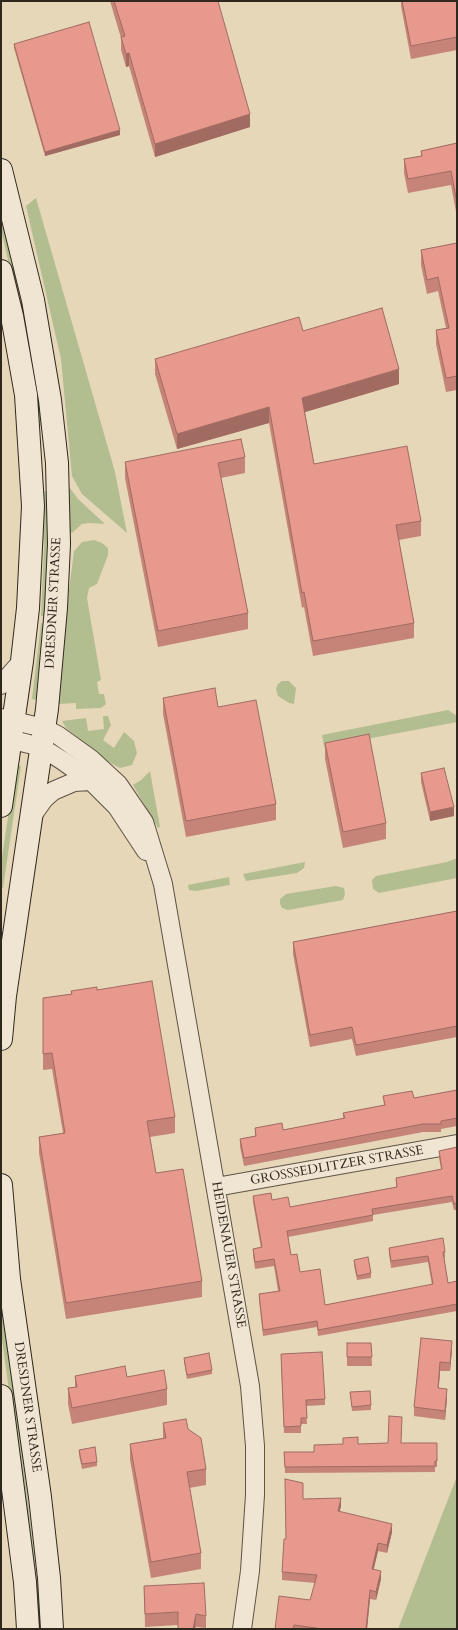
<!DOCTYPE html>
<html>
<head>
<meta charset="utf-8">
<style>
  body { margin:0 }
  #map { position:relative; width:458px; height:1630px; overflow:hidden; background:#e6d7b9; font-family:Cardo,serif }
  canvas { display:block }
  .frame { position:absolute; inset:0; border:2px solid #30271e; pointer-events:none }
</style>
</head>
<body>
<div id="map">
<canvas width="458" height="1630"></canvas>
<div class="frame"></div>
</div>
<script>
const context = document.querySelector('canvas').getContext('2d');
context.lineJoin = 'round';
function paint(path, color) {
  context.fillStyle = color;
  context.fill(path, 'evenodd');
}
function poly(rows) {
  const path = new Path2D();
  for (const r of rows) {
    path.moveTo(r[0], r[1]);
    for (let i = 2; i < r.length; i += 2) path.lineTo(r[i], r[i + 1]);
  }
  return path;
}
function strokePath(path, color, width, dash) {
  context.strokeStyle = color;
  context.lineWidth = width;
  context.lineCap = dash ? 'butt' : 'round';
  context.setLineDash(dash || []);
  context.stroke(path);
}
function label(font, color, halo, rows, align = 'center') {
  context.font = font + ' Cardo,serif';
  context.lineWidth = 3.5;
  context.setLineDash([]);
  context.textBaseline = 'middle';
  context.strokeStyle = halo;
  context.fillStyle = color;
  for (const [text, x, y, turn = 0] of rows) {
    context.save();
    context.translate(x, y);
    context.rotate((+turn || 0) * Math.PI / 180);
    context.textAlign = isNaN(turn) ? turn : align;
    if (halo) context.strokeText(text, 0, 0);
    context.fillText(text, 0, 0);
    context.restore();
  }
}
paint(poly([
  [36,198,115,472,127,533,82,494,72,476,61,359,26,206],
  [1,213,24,315,42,426,38,427,20,314,1,229],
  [65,481,78,499,105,524,90,523,82,524,72,533,68,531],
  [46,491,49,548,46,616,41,616,44,548,41,492],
  [94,540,102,543,108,548,108,555,97,584,89,588,87,598,101,680,97,682,99,694,104,694,106,704,101,708,76,709,76,703,58,704,68,598,74,551,82,542],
  [41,623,46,624,37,700,32,699],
  [282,681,289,681,296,688,294,704,289,703,278,696,276,689,278,684],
  [448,710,457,716,457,722,324,747,322,735],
  [103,716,108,716,111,725,103,740,114,748,124,732,134,741,137,753,132,765,120,768,107,761,66,728,62,721,86,718,88,731,104,729],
  [16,765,21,766,3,888,1,887,1,863],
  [150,771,160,827,158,828,133,785,141,780],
  [457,858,457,878,379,893,373,889,372,880,376,876,447,862],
  [305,862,304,868,297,873,246,881,243,874],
  [229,877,230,885,196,891,189,890,188,885],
  [336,886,344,888,345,894,343,900,288,910,282,908,280,904,280,899,286,894],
  [1,1299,29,1509,42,1629,38,1629,16,1442,1,1332],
  [457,1476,457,1629,398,1629]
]), '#b3be90');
const street = poly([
  [1,685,22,661],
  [1,718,44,728,59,736,91,759,118,784,144,822,163,884,250,1386,255,1446,255,1495,250,1571,242,1629],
  [1,737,41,747,63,761,91,781,117,807,146,851],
  [32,816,44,799,53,791,74,782,91,781],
  [216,1187,457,1144]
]);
const secondary = poly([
  [1,170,33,300,50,400,57,463,59,544,56,608,47,709,5,996,1,1039],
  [1,271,12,316,26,395,33,506,28,608,22,661,1,806],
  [1,1185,9,1279,40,1497,49,1578,52,1629],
  [1,1396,25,1582,28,1629]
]);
strokePath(street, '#5e5345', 20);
strokePath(secondary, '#30271e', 24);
strokePath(street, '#efe5d2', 18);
strokePath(secondary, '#efe5d2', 22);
paint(poly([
  [110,1,218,1,250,127,155,157,129,66,126,67,121,50,121,38],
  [401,1,457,1,457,50,411,59,401,6],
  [14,44,120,135,45,156,14,48],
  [457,143,457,217,451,185,408,193,404,173,404,159,421,156,421,151],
  [457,243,457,390,446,392,436,344,436,330,446,328,438,291,427,294,421,265,421,250],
  [303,331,399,384,305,412,314,464,421,521,421,536,399,540,414,623,414,638,313,656,304,607,302,608,269,423,177,449,155,374,155,359],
  [245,457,245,473,221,478,248,613,248,629,158,647,125,478,125,462],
  [163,698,218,707,276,804,276,820,186,837,163,714],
  [325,743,386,823,386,839,343,848,325,759],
  [421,773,454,816,430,821,421,782],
  [457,911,457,1037,356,1056,352,1039,310,1047,293,954,293,942],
  [97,990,175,1117,175,1133,150,1137,156,1173,202,1281,202,1297,66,1319,39,1153,39,1137,63,1133,52,1069,43,1070,43,998,71,994,71,991],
  [457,1090,457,1126,441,1129,441,1132,423,1132,244,1166,240,1147,240,1139,255,1136,255,1128,283,1130,343,1119,343,1113,384,1105,383,1096,414,1098],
  [457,1147,457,1210,454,1210,452,1202,373,1215,373,1221,288,1237,291,1255,300,1272,325,1305,432,1285,428,1262,391,1268,389,1254,389,1248,445,1252,445,1258,444,1258,448,1283,457,1281,457,1311,318,1336,317,1327,263,1336,259,1300,259,1294,278,1291,274,1266,255,1269,253,1255,253,1249,261,1248,253,1202,253,1196,272,1200,290,1207,396,1187,396,1178,441,1169,439,1158,439,1151],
  [354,1260,371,1273,371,1278,357,1280,354,1265],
  [421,1338,452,1350,450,1371,440,1371,439,1384,438,1388,447,1398,445,1420,414,1416,414,1407],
  [347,1343,371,1343,372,1366,347,1366],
  [184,1358,212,1370,212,1374,187,1379,184,1362],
  [281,1360,325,1399,325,1405,306,1406,307,1424,301,1424,301,1433,284,1433],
  [75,1376,167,1389,167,1405,72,1424,68,1404,68,1388,75,1387],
  [350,1392,371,1405,371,1410,352,1411],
  [163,1423,188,1429,206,1469,206,1485,189,1488,201,1553,201,1569,151,1578,130,1460,130,1444,163,1438],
  [343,1438,358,1444,437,1443,437,1467,435,1467,435,1472,285,1473,284,1452,314,1452,343,1444],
  [79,1450,97,1462,97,1466,82,1469,79,1455],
  [303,1499,341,1506,339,1512,392,1532,387,1553,378,1551,373,1569,381,1579,376,1600,370,1599,367,1629,275,1629,310,1600,315,1583,282,1580,282,1572,286,1539],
  [144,1586,206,1616,206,1628,196,1627,195,1629,178,1629,178,1625,145,1627]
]), '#c68478');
paint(poly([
  [129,53,129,66,126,67,126,54],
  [250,114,250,127,155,157,155,144],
  [120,130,120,135,45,156,45,152],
  [399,369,399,384,302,413,302,398],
  [269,407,269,423,177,449,177,434],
  [454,807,454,816,430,821,430,812],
  [452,1341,452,1350,450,1371,450,1363],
  [440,1362,440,1371,438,1397,438,1388],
  [447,1389,447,1398,445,1420,445,1411],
  [341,1498,341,1506,338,1519,338,1511],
  [392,1524,392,1532,387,1553,387,1545],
  [378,1543,378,1551,372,1577,372,1569],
  [381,1571,381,1579,376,1600,376,1592],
  [370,1590,370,1599,367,1629,366,1629],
  [196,1614,195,1629,193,1629]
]), '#a16b62');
const building = poly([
  [114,1,218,1,250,114,155,144,129,53,126,54,121,37,125,36,114,1],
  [402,1,457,1,457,37,411,46,402,1],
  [89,22,120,130,45,152,14,44,89,22],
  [457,143,457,203,451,171,408,179,404,159,422,156,421,151,457,143],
  [457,243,457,376,446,378,436,330,449,328,438,277,427,280,421,250,457,243],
  [382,308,399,369,302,398,314,464,407,446,421,521,396,525,414,623,313,641,304,592,302,593,269,407,177,434,155,359,299,317,303,331,382,308],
  [241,439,245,457,218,463,248,613,158,631,125,462,241,439],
  [215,688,218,707,256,700,276,804,186,821,163,698,215,688],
  [369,734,386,823,343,832,325,743,369,734],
  [444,768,454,807,430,812,421,773,444,768],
  [457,911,457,1026,356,1045,352,1027,310,1035,293,942,457,911],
  [152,981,175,1117,147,1121,156,1173,183,1169,202,1281,66,1303,39,1137,65,1133,52,1053,43,1054,43,998,72,994,71,991,97,987,97,990,152,981],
  [457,1090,457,1118,441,1121,441,1124,423,1124,244,1158,240,1139,256,1136,255,1128,282,1123,283,1130,345,1118,343,1113,385,1105,383,1096,412,1091,414,1098,457,1090],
  [457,1147,457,1203,454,1204,452,1196,372,1209,373,1215,287,1231,291,1255,297,1254,300,1272,320,1269,325,1305,433,1284,428,1256,391,1261,389,1248,443,1238,445,1252,443,1252,448,1283,457,1281,457,1304,318,1330,317,1321,263,1330,259,1294,280,1291,274,1259,255,1262,253,1249,262,1247,253,1196,271,1193,272,1200,288,1197,290,1207,397,1187,396,1178,442,1169,439,1151,457,1147],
  [368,1257,371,1273,357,1276,354,1260,368,1257],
  [421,1338,452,1341,450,1363,440,1362,438,1388,447,1389,445,1411,414,1407,421,1338],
  [347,1343,371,1343,372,1357,347,1357,347,1343],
  [322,1352,325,1399,306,1400,307,1418,301,1418,301,1426,284,1427,281,1354,322,1352],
  [209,1353,212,1370,187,1375,184,1358,209,1353],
  [125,1366,127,1377,164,1370,167,1389,72,1408,68,1388,77,1387,75,1376,125,1366],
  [370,1391,371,1405,352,1407,350,1392,370,1391],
  [389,1416,402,1417,401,1443,437,1443,437,1461,435,1461,435,1466,285,1467,284,1452,314,1452,314,1445,343,1444,343,1438,358,1437,358,1444,388,1443,389,1416],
  [186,1419,188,1429,201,1438,206,1469,187,1472,201,1553,151,1562,130,1444,166,1438,163,1423,186,1419],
  [95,1447,97,1462,82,1464,79,1450,95,1447],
  [285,1479,303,1483,303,1499,341,1498,338,1511,392,1524,387,1545,378,1543,372,1569,381,1571,376,1592,370,1590,366,1629,323,1629,294,1625,293,1629,275,1629,279,1596,310,1600,317,1575,282,1572,284,1539,286,1539,285,1479],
  [204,1583,206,1616,196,1614,193,1629,178,1629,178,1612,145,1614,144,1586,204,1583]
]);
paint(building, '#e6998c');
strokePath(building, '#a16b62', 1);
label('13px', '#30271e', '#efe5d2', [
  ["DRESDNER STRASSE",54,603,-87],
  ["GROSSSEDLITZER STRASSE",337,1166,-10],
  ["HEIDENAUER STRASSE",228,1255,80],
  ["DRESDNER STRASSE",27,1407,82]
]);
</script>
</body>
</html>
